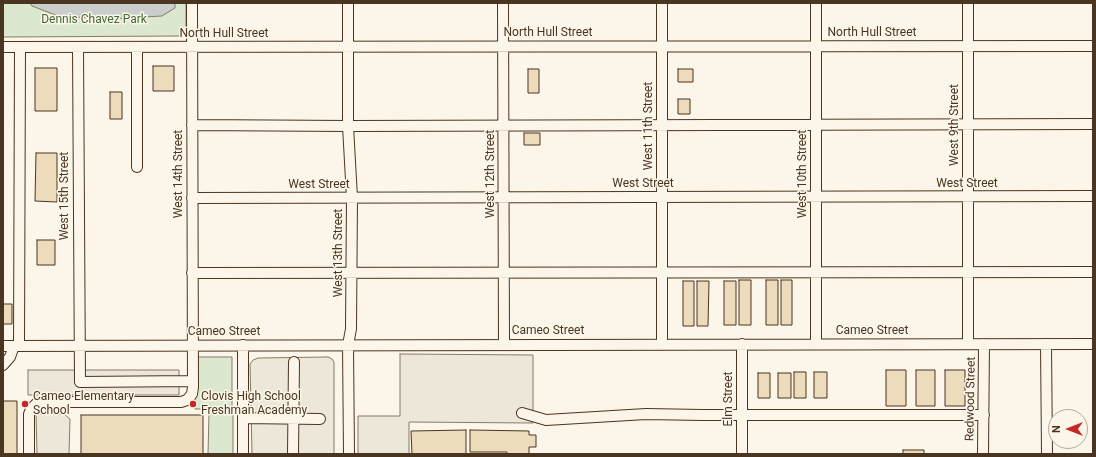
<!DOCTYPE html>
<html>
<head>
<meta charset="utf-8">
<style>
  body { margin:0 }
  #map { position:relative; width:1096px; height:457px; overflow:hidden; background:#fbf6e9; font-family:Roboto,sans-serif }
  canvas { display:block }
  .frame { position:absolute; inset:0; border:4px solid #4a3520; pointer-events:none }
  .north { position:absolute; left:1048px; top:409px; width:40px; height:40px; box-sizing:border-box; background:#fbf6e9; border:1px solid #b4a999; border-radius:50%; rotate:270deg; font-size:11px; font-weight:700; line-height:16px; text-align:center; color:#4a3520 }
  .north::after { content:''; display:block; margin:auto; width:14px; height:18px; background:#c62828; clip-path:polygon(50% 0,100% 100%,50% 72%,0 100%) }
</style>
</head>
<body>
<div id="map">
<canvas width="1096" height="457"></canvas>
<div class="frame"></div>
<div class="north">N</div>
</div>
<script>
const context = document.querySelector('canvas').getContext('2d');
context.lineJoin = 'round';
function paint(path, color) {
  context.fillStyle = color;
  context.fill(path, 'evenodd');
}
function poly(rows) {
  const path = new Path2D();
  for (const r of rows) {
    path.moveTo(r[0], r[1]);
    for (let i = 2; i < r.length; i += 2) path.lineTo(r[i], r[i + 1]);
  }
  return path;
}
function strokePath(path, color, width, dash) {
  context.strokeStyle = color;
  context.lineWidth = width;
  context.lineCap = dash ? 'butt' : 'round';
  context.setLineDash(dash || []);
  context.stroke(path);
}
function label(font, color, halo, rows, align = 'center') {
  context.font = font + ' Roboto,sans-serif';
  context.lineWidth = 3;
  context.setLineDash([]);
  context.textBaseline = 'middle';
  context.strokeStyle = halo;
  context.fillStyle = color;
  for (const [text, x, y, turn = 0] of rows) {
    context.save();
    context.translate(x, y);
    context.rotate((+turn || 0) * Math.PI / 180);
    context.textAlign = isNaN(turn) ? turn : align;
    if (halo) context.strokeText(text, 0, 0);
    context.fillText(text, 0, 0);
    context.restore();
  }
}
const green = poly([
  [3,3,186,3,186,30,181,36,3,37,3,3],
  [195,357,232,357,232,409,195,409,195,357],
  [209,413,233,413,233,454,208,454,209,413]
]);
paint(green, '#dce7d0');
strokePath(green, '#887966', 1);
const parking = poly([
  [400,354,533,355,533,423,409,422,409,454,358,454,358,416,400,416,400,354],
  [328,357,332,359,334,362,334,454,252,454,250,364,253,360,258,358,328,357],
  [28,370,179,370,179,395,28,395,28,370],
  [36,414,64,414,70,419,69,454,37,454,36,414]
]);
paint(parking, '#ede7d9');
strokePath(parking, '#887966', 1);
const water = poly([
  [30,3,175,3,175,8,162,16,107,19,58,16,32,6,30,3]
]);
paint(water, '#c9cecd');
strokePath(water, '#887966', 1);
const building = poly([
  [153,66,174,66,174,91,153,91,153,66],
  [35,68,57,68,57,111,35,111,35,68],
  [528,69,539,69,539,93,528,93,528,69],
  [678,69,693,69,693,82,678,82,678,69],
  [110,92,122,92,122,119,110,119,110,92],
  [678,99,690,99,690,114,678,114,678,99],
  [524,133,540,133,540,145,524,145,524,133],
  [36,153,57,153,57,202,35,201,36,153],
  [37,240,55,240,55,265,37,265,37,240],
  [739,280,751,280,751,325,739,325,739,280],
  [766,280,778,280,778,325,766,325,766,280],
  [781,280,792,280,792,325,781,325,781,280],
  [683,281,694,281,694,326,683,326,683,281],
  [697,281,709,281,708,326,697,326,697,281],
  [724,281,736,281,736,325,724,325,724,281],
  [3,304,12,304,12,324,3,324,3,304],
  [886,370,906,370,906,406,886,406,886,370],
  [916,370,935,370,935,406,916,406,916,370],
  [945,370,965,370,965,406,945,406,945,370],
  [794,372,806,372,806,398,794,398,794,372],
  [814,372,827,372,827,398,814,398,814,372],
  [758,373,770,373,770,398,758,398,758,373],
  [778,373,791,373,791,398,778,398,778,373],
  [3,401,17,401,17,454,3,454,3,401],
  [81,415,203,415,203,454,81,454,81,415],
  [466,430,466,454,412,454,411,431,466,430],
  [470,430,529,431,529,435,536,435,536,447,529,447,529,454,507,454,507,452,470,452,470,430],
  [903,450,924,450,924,454,903,454,903,450]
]);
paint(building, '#ecdcbc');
strokePath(building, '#4a3520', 1);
const minor = poly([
  [348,3,348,126,352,198,351,329,348,345,349,454],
  [503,3,504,345],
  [662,3,662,344],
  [816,3,816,344],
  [968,3,968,344],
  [3,47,1093,46],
  [78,47,80,382,193,381],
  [137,47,137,167],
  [192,125,348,126,1093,124],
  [192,198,1093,196],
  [192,273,1093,272],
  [742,344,742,454],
  [1046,344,1047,454],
  [243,345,243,454],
  [3,346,1093,344],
  [19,346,20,47],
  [3,365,10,357,14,346],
  [522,413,546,420,646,414,702,415,984,415],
  [243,418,320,419],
  [29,454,29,414,31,409,36,404,49,402,181,402,187,400,192,394,193,387,192,3],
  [293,454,294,362],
  [983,454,984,344]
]);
strokePath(minor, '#4a3520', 12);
strokePath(minor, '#fbf6e9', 10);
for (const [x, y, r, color] of [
  [25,404,4,"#c62828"],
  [193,404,4,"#c62828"]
]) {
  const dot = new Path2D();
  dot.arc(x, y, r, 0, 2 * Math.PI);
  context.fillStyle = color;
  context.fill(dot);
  strokePath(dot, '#fbf6e9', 1.5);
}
label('12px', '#436837', '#fbf6e9', [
  ["Dennis Chavez Park",94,20]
]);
label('12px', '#4a3520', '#fbf6e9', [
  ["North Hull Street",548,33],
  ["North Hull Street",872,33],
  ["North Hull Street",224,34],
  ["West 9th Street",955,125,-90],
  ["West 11th Street",649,126,-90],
  ["West 14th Street",179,174,-90],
  ["West 12th Street",491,174,-90],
  ["West 10th Street",803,174,-90],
  ["West Street",643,184],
  ["West Street",967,184],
  ["West Street",319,185],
  ["West 15th Street",65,196,-90],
  ["West 13th Street",339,253,-90],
  ["Cameo Street",548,331],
  ["Cameo Street",872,331],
  ["Cameo Street",224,332],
  ["Elm Street",729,399,-90],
  ["Redwood Street",971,399,-89]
]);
label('12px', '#4a3520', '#fbf6e9', [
  ["Cameo Elementary",33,397],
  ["School",33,411],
  ["Clovis High School",201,397],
  ["Freshman Academy",201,411]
], 'left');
</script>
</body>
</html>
